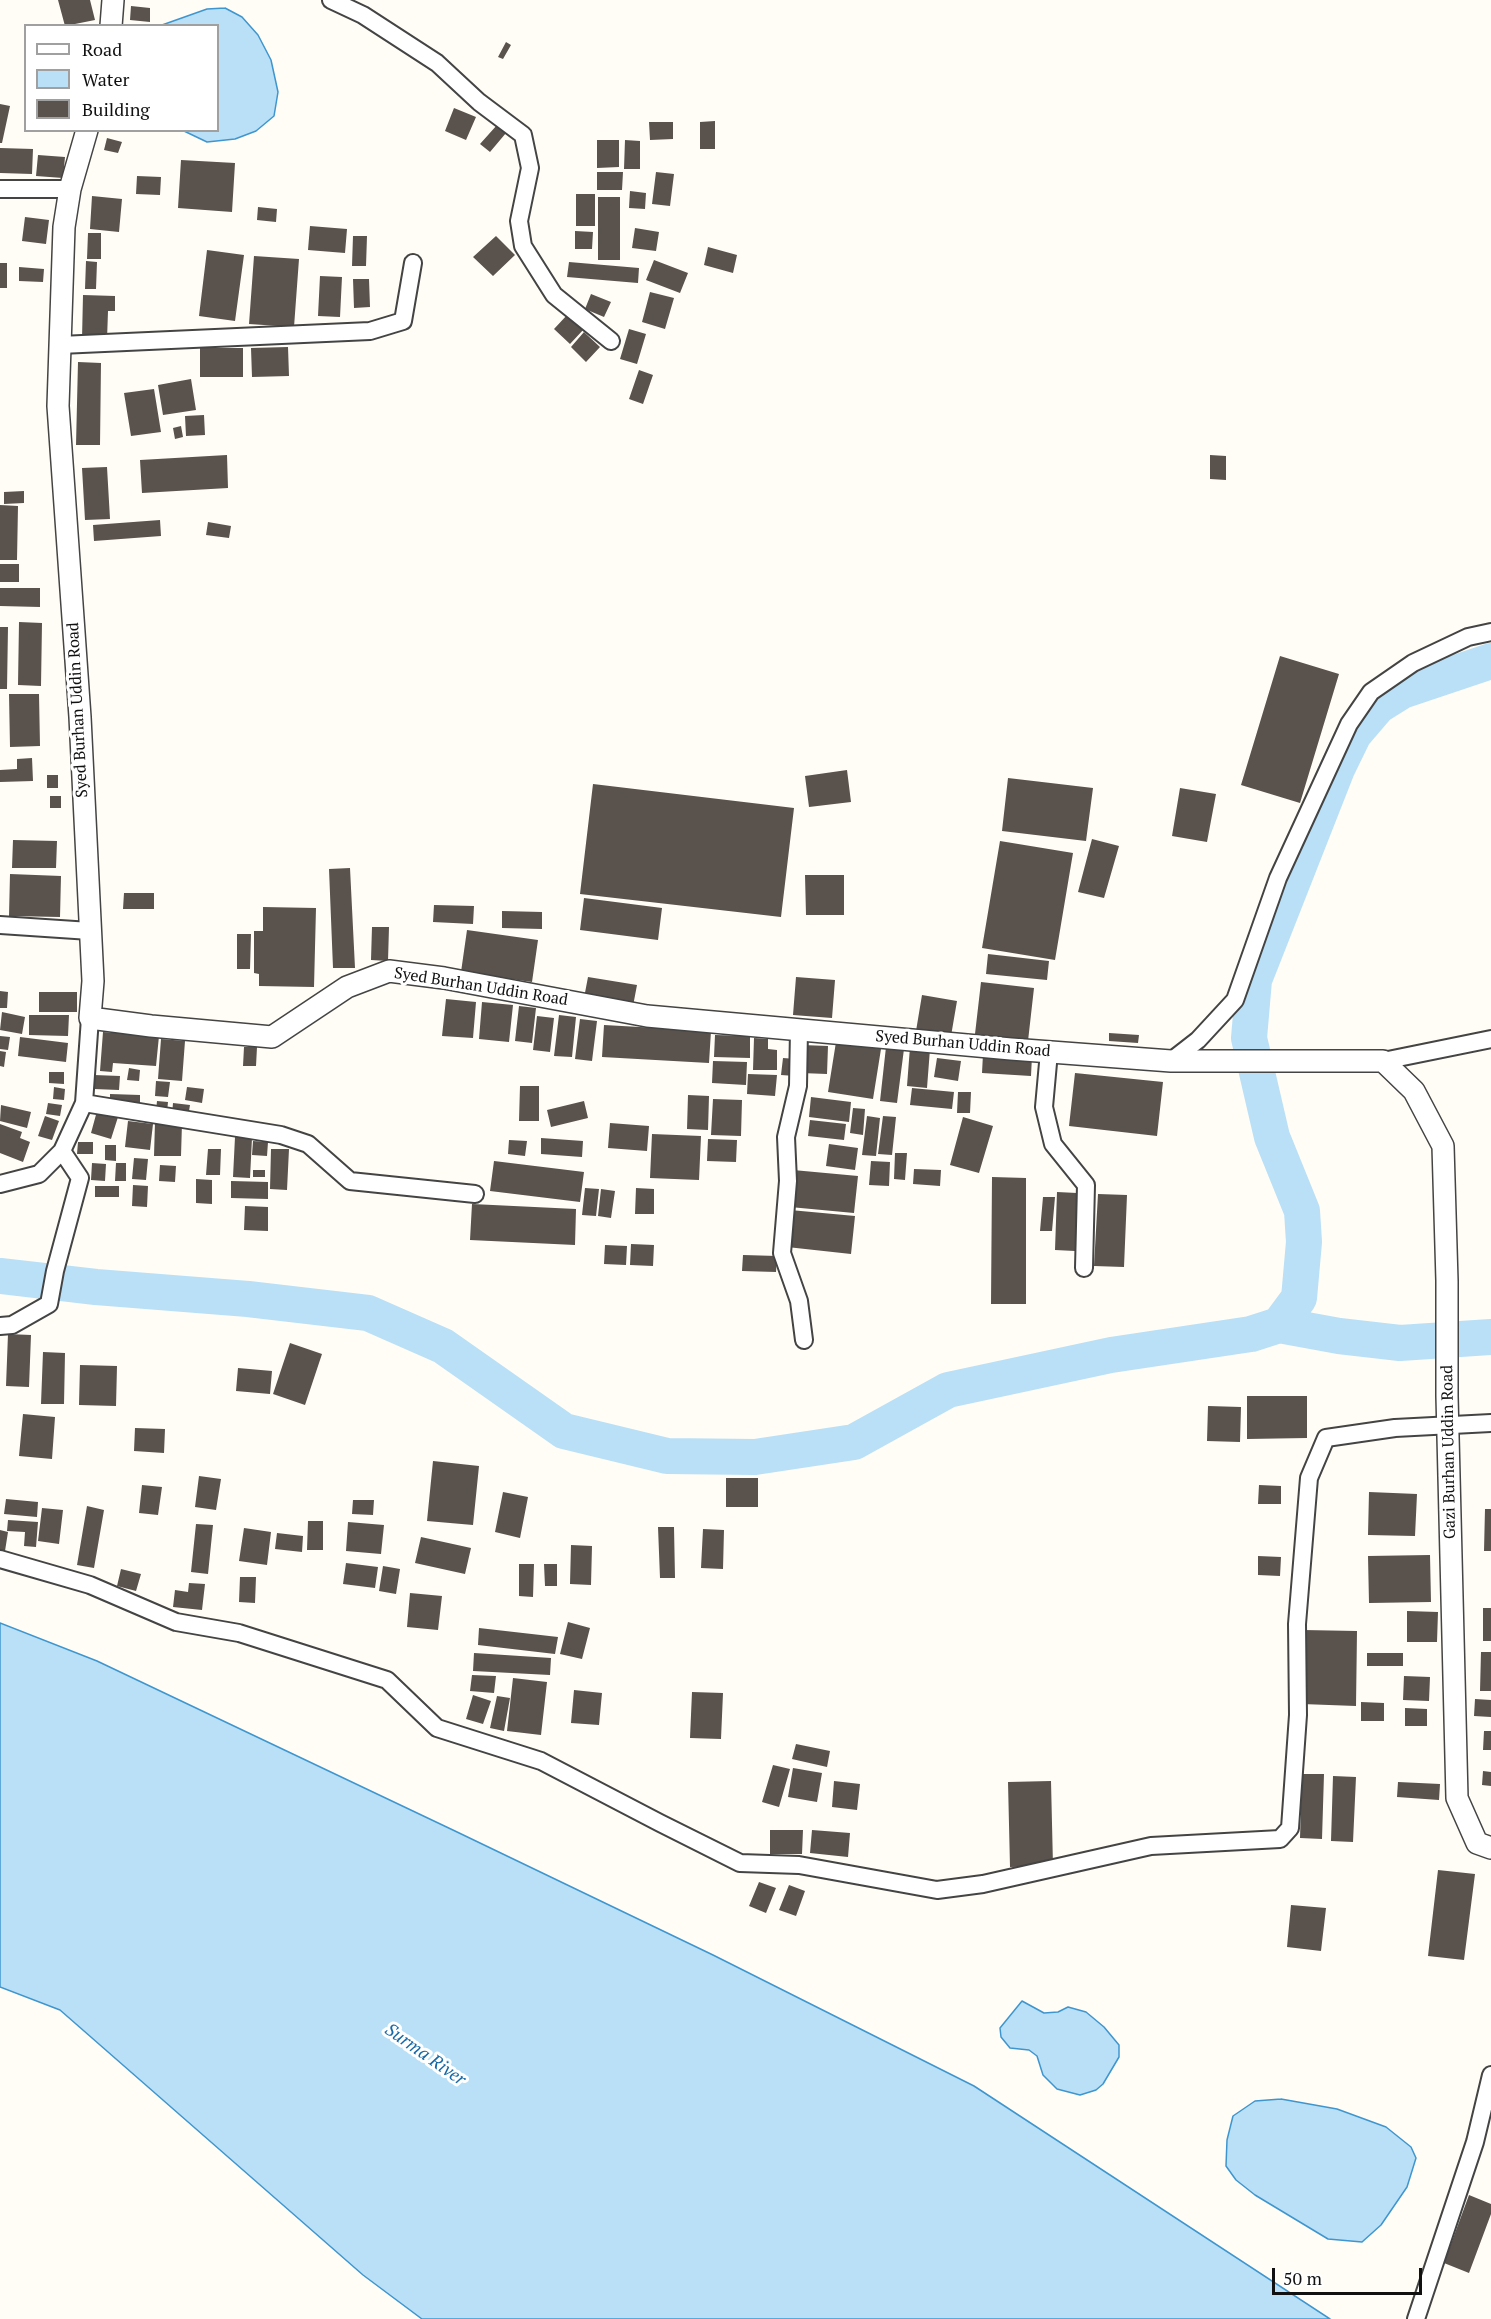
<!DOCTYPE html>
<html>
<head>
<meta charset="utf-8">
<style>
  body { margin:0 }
  #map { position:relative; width:1491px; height:2319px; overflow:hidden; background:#fffdf5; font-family:"PT Serif",serif }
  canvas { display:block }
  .legend { position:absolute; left:24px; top:24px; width:195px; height:108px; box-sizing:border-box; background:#fff; border:2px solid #a0a0a0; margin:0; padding:8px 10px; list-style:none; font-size:18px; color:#111 }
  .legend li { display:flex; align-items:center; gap:12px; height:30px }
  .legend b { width:30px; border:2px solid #a0a0a0 }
  .scale { position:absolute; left:1272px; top:2268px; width:150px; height:27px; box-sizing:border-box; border:3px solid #111; border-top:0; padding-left:8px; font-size:18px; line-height:21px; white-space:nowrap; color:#111; -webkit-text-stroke:4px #fff; paint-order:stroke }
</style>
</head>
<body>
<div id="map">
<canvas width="1491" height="2319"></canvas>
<ul class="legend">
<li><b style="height:8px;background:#fff"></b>Road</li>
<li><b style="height:16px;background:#b9e0f7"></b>Water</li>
<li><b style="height:16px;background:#5a524d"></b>Building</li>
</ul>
<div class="scale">50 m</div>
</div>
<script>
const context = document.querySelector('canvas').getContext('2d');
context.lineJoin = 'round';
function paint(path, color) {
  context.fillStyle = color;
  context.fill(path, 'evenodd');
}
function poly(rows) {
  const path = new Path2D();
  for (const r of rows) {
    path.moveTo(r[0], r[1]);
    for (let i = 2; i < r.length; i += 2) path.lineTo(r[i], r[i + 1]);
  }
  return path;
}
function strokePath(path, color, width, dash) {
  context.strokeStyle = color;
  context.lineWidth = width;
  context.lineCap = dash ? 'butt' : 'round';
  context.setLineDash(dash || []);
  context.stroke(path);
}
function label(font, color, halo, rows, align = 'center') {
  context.font = font + ' "PT Serif",serif';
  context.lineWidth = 6;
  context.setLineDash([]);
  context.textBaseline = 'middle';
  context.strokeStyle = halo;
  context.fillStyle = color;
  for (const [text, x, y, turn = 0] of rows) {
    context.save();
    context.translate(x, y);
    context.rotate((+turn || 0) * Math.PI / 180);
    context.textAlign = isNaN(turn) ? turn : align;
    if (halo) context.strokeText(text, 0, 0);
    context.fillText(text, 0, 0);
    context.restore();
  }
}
const water = poly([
  [225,8,242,17,258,35,271,60,278,92,274,116,256,131,235,139,207,142,184,131,218,130,218,26,162,25,207,9,225,8],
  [0,1623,97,1661,455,1831,713,1955,974,2086,1330,2319,422,2319,363,2275,60,2010,0,1987,0,1623],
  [1022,2001,1044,2013,1058,2012,1068,2007,1086,2012,1104,2027,1119,2045,1119,2057,1103,2084,1096,2090,1080,2095,1057,2089,1043,2075,1037,2056,1029,2050,1010,2048,1001,2037,1000,2028,1022,2001],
  [1281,2099,1337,2109,1386,2127,1411,2147,1416,2158,1407,2187,1381,2225,1362,2242,1328,2239,1255,2195,1236,2180,1226,2166,1227,2140,1233,2116,1255,2101,1281,2099]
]);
paint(water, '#b9e0f7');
strokePath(water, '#3f96cf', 1.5);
strokePath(poly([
  [0,1276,96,1287,248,1299,368,1313,443,1346,564,1431,667,1456,755,1457,854,1442,948,1390,1111,1355,1251,1334,1279,1325,1299,1298,1304,1242,1302,1211,1272,1137,1249,1038,1254,980,1337,769,1354,734,1378,706,1402,691,1491,661],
  [1279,1325,1339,1336,1400,1343,1491,1337]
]), '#b9e0f7', 36);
paint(poly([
  [58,0,90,0,95,20,65,26],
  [131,6,150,8,150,22,130,20],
  [506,42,511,45,503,59,498,57],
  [0,104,10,106,2,143,0,143],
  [454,108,476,117,466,140,445,131],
  [715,121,715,149,700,149,700,122],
  [649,122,673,122,673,139,650,140],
  [497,125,506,133,490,152,480,144],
  [107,138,122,142,118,153,104,150],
  [597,140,619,140,619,167,597,168],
  [625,140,640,141,640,169,624,169],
  [0,148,33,149,32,174,0,173],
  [38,155,65,157,63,178,36,176],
  [181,160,235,163,232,212,178,208],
  [597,172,623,172,622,190,597,190],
  [656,172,674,174,670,206,652,204],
  [137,176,161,177,160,195,136,194],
  [630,191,646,193,645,209,629,208],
  [576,194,595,194,595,226,576,226],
  [92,196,122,199,119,232,90,229],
  [598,197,620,197,620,260,598,260],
  [258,207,277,209,276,222,257,220],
  [25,217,49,220,46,244,22,241],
  [310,226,347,229,345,253,308,250],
  [635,228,659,232,656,251,632,248],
  [575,231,593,232,592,249,575,249],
  [88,233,101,233,101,259,87,259],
  [353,236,367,236,366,266,352,266],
  [496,236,515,255,493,276,473,257],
  [708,247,737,255,733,273,704,265],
  [207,250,244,255,235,321,199,316],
  [254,256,299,259,294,327,249,324],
  [654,260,688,273,680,293,646,280],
  [86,261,97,262,96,289,85,289],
  [569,262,639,268,638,283,567,277],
  [0,263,7,263,7,288,0,288],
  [19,267,44,269,43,282,19,281],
  [320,276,342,277,340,317,318,316],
  [353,279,369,279,370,307,354,308],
  [650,292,674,298,665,329,642,322],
  [591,294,611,302,604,317,585,309],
  [83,295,115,296,115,311,108,311,107,340,82,339],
  [568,314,584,329,570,344,554,329],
  [629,329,646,334,637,364,620,359],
  [584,332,600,347,586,362,571,347],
  [288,347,289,376,252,377,251,348],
  [200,348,243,348,243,377,200,377],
  [78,362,101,363,100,445,76,445],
  [639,370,653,375,643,404,629,399],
  [191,379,196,410,163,415,158,385],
  [154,389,161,432,131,436,124,393],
  [204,415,205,435,186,436,185,416],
  [181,426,183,437,175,439,173,428],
  [227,455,228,488,142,493,140,460],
  [1210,455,1226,456,1226,480,1210,479],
  [107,467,110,519,85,520,82,468],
  [24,491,24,503,4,504,4,492],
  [0,505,18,506,17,560,0,560],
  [160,520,161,536,94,541,93,525],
  [208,522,231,526,229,538,206,535],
  [0,564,19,564,19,582,0,582],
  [0,588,40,588,40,607,0,606],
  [19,622,42,623,41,686,18,685],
  [0,627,8,627,7,689,0,689],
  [1280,656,1339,674,1300,803,1241,785],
  [9,694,39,694,40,746,10,747],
  [32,758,33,781,0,782,0,770,17,769,17,759],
  [847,770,851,802,809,807,805,776],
  [47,775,58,775,58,788,47,788],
  [1008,778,1093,788,1086,841,1002,831],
  [593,784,794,808,781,917,580,894],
  [1180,788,1216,794,1207,842,1172,836],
  [50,796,61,796,61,808,50,808],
  [1092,839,1119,846,1104,898,1078,892],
  [13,840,57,841,56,868,12,868],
  [1000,841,1073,853,1055,960,982,948],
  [350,868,355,968,333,968,329,869],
  [10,874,61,876,60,917,9,916],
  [805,875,844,875,844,915,806,915],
  [124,893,154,893,154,909,123,909],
  [584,898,662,908,658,940,580,930],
  [434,905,474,906,473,924,433,922],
  [263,907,316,908,314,987,259,986,259,974,254,973,254,931,263,931],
  [502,911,542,912,542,929,502,928],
  [372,927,389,927,388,961,371,960],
  [467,930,538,940,532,982,461,972],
  [237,934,251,934,250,969,237,969],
  [988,954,1049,961,1047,980,986,974],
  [588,977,637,985,633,1006,584,998],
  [796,977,835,980,832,1018,793,1015],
  [981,982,1034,988,1028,1041,975,1034],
  [0,991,8,992,7,1008,0,1008],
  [39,992,77,992,77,1012,39,1012],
  [922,995,957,1001,951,1036,916,1031],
  [446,999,476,1002,473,1038,442,1036],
  [482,1002,513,1005,509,1042,479,1039],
  [519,1006,536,1008,532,1043,515,1041],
  [2,1012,25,1017,22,1034,0,1030],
  [29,1015,69,1015,68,1036,29,1035],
  [559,1015,576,1017,572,1057,554,1056],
  [537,1016,554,1018,550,1052,533,1050],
  [580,1019,597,1021,592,1061,575,1059],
  [604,1025,711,1031,709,1063,602,1057],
  [103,1032,159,1036,156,1066,113,1063,112,1072,100,1071],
  [1109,1033,1139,1035,1138,1043,1109,1041],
  [715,1035,750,1036,750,1058,714,1057],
  [0,1036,10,1037,8,1050,0,1049],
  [20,1037,68,1043,66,1062,18,1056],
  [754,1038,768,1039,768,1049,777,1050,777,1070,753,1070],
  [161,1039,185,1041,182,1081,158,1079],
  [836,1042,881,1049,873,1099,828,1092],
  [802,1045,828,1046,827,1074,801,1073],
  [244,1047,257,1047,256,1066,243,1066],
  [886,1047,904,1049,897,1103,880,1101],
  [910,1047,930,1049,927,1088,907,1086],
  [0,1051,6,1052,4,1067,0,1066],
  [983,1054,1032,1056,1031,1076,982,1073],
  [783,1058,796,1059,795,1076,781,1075],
  [937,1058,961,1061,958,1081,934,1077],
  [713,1061,747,1062,746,1085,712,1083],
  [129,1068,140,1070,139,1081,127,1080],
  [49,1072,64,1072,64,1084,49,1083],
  [1075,1073,1163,1082,1157,1136,1069,1126],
  [748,1074,777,1075,775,1096,747,1094],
  [94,1075,120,1076,119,1090,94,1089],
  [156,1081,170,1082,168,1097,155,1096],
  [520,1086,539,1086,539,1121,519,1121],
  [54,1087,65,1089,64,1100,53,1099],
  [187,1087,204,1089,202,1103,185,1100],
  [912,1088,954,1092,952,1109,910,1105],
  [958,1092,971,1092,970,1113,957,1113],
  [110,1094,140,1095,140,1107,110,1106],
  [688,1095,709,1096,708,1130,687,1129],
  [811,1097,851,1102,849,1122,809,1117],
  [713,1099,742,1100,741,1136,711,1135],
  [157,1101,168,1102,167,1112,156,1111],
  [584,1101,588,1118,551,1127,547,1110],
  [48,1103,62,1105,60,1116,46,1114],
  [173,1103,190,1105,188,1117,172,1115],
  [1,1105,31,1112,27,1128,0,1121],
  [853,1108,865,1109,863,1135,850,1133],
  [97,1111,118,1117,111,1139,91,1133],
  [45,1116,59,1121,52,1140,38,1136],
  [867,1116,880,1118,876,1156,862,1155],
  [883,1116,896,1117,892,1155,878,1154],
  [963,1117,993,1126,979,1173,950,1165],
  [810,1120,846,1124,844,1140,808,1136],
  [128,1121,153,1124,150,1150,125,1147],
  [155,1122,182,1123,181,1156,154,1156],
  [610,1123,649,1126,647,1151,608,1148],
  [0,1124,22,1132,20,1138,30,1142,23,1162,0,1153],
  [652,1134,701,1136,699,1180,650,1178],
  [235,1137,252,1138,250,1178,233,1177],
  [541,1138,583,1141,582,1157,541,1154],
  [708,1139,737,1140,736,1162,707,1161],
  [509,1140,527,1141,525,1156,508,1154],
  [253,1141,268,1142,267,1156,252,1155],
  [78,1142,93,1142,93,1154,77,1154],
  [829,1144,858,1148,855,1170,826,1166],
  [105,1145,116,1145,116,1161,105,1160],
  [208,1149,221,1149,220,1175,206,1175],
  [271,1149,289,1149,287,1190,270,1189],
  [895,1153,907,1153,905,1180,894,1179],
  [134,1158,148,1159,146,1180,132,1179],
  [494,1161,584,1172,580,1202,490,1191],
  [871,1161,890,1162,889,1186,869,1185],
  [92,1163,106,1164,105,1181,91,1180],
  [116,1163,126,1163,126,1181,115,1181],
  [160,1165,176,1166,175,1182,159,1181],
  [914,1169,941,1170,940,1186,913,1184],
  [253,1170,265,1170,265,1177,253,1177],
  [793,1170,858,1176,854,1213,790,1207],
  [992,1177,1026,1178,1026,1304,991,1304],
  [196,1179,212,1180,212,1204,196,1203],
  [231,1181,268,1182,268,1199,231,1198],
  [133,1185,148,1186,147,1207,132,1206],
  [95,1186,119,1186,119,1197,95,1197],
  [585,1188,599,1189,596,1216,582,1215],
  [636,1188,654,1189,654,1214,635,1214],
  [601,1189,615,1191,611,1218,598,1216],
  [1057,1192,1077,1193,1075,1251,1055,1250],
  [1098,1194,1127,1195,1124,1267,1094,1266],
  [1043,1197,1055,1197,1052,1231,1040,1231],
  [472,1204,576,1209,575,1245,470,1240],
  [245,1206,268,1207,268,1231,244,1230],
  [790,1210,855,1216,851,1254,787,1247],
  [631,1244,654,1245,653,1266,630,1265],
  [605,1245,627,1246,626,1265,604,1264],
  [743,1255,777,1256,776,1272,742,1271],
  [8,1334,31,1335,29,1387,6,1386],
  [290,1343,322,1354,305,1405,273,1394],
  [43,1352,65,1353,64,1404,41,1404],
  [80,1365,117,1366,116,1406,79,1405],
  [238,1368,272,1371,270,1394,236,1391],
  [1247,1396,1307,1396,1307,1438,1247,1439],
  [1208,1406,1241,1407,1240,1442,1207,1441],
  [23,1414,55,1417,52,1459,19,1456],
  [135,1428,165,1429,164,1453,134,1451],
  [433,1461,479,1466,473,1525,427,1521],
  [199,1476,221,1479,216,1510,195,1507],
  [726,1478,758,1478,758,1507,726,1507],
  [142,1485,162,1487,158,1515,139,1513],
  [1259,1485,1281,1486,1281,1504,1258,1504],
  [503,1492,528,1497,520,1538,495,1532],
  [1369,1492,1417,1494,1415,1536,1368,1535],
  [6,1499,38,1502,37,1517,4,1514],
  [353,1500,374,1500,373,1515,352,1514],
  [87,1506,104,1510,94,1568,77,1565],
  [42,1508,63,1510,59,1544,38,1541],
  [1485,1509,1491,1509,1491,1551,1484,1551],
  [8,1520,38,1522,36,1547,24,1546,25,1532,7,1531],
  [308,1521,323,1521,323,1550,307,1550],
  [348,1522,384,1525,381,1554,346,1551],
  [196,1524,213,1525,208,1574,191,1572],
  [658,1527,674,1527,675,1578,660,1578],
  [244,1528,271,1532,267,1565,239,1561],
  [703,1529,724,1530,723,1569,701,1568],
  [0,1530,8,1532,5,1551,0,1550],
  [277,1533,303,1536,302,1552,275,1549],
  [421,1537,471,1548,465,1574,415,1563],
  [571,1545,592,1546,591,1585,570,1584],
  [1430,1555,1431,1602,1369,1603,1368,1556],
  [1258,1556,1281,1557,1280,1576,1258,1575],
  [346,1563,378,1567,375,1588,343,1584],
  [519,1564,534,1564,533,1597,519,1596],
  [544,1564,557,1564,557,1586,545,1586],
  [383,1566,400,1569,396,1594,379,1591],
  [121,1569,141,1574,136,1591,117,1586],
  [240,1577,256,1577,255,1603,239,1602],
  [189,1583,205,1584,202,1610,173,1607,175,1590,188,1592],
  [410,1593,442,1596,438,1630,407,1627],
  [1483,1608,1491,1608,1491,1641,1483,1641],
  [1407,1611,1438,1612,1437,1642,1407,1642],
  [568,1622,590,1628,582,1659,560,1654],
  [479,1628,558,1637,555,1654,478,1645],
  [1303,1630,1357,1631,1356,1706,1302,1704],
  [1481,1652,1491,1652,1491,1691,1480,1691],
  [474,1653,551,1658,550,1675,473,1671],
  [1367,1653,1403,1653,1403,1666,1367,1666],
  [472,1675,496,1676,494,1693,470,1691],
  [1404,1676,1430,1677,1429,1701,1403,1700],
  [513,1678,547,1682,541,1735,507,1731],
  [574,1690,602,1693,599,1725,571,1723],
  [692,1692,723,1693,721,1739,690,1738],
  [473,1695,491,1701,483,1724,466,1719],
  [497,1696,510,1698,504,1731,490,1728],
  [1475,1699,1491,1700,1491,1717,1474,1716],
  [1361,1702,1384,1703,1384,1721,1361,1721],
  [1405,1708,1427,1709,1427,1726,1405,1726],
  [1484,1731,1491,1731,1491,1750,1483,1750],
  [796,1744,830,1751,827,1767,792,1759],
  [773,1765,790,1769,779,1807,762,1802],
  [793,1768,822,1773,817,1802,788,1797],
  [1483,1771,1491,1772,1491,1786,1482,1785],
  [1302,1774,1324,1774,1322,1839,1300,1838],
  [1333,1776,1356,1777,1353,1842,1331,1841],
  [834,1781,860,1784,857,1810,832,1807],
  [1051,1781,1053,1866,1010,1867,1008,1782],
  [1398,1782,1440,1784,1439,1800,1397,1797],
  [770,1830,803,1830,802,1854,770,1854],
  [812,1830,850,1833,848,1857,810,1853],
  [1438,1870,1475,1874,1464,1960,1428,1956],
  [759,1882,776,1888,766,1913,749,1906],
  [789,1885,805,1891,796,1916,779,1910],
  [1291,1905,1326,1908,1321,1951,1287,1947],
  [1469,2195,1491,2204,1491,2214,1469,2273,1444,2263]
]), '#5a524d');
const minor = poly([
  [331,0,363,15,437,63,479,102,523,135,530,168,519,221,523,246,554,295,611,341],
  [0,189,70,189],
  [60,345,370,331,403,321,413,263],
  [0,925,90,931],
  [799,1030,798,1086,786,1137,788,1181,782,1253,799,1301,804,1340],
  [1049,1052,1044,1107,1053,1144,1086,1185,1084,1268],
  [1171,1061,1198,1040,1235,1000,1278,878,1349,724,1371,692,1413,663,1468,637,1491,632],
  [1383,1061,1491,1039],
  [84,1103,281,1135,308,1144,350,1181,475,1194],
  [0,1184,39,1174,62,1151,84,1103,90,1018],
  [0,1326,12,1325,49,1304,55,1271,80,1178,62,1151],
  [0,1559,90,1585,176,1622,239,1633,387,1680,437,1728,541,1761,660,1823,740,1863,799,1865,937,1890,983,1884,1151,1846,1280,1839,1290,1828,1298,1715,1297,1624,1309,1478,1326,1438,1395,1428,1491,1423],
  [1416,2319,1475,2142,1491,2075]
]);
const tertiary = poly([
  [111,26,113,0],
  [87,130,70,189,64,227,58,406,80,717,93,981,90,1018,151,1026,272,1037,347,987,389,971,444,978,647,1016,1011,1049,1171,1061,1383,1061,1414,1091,1443,1146,1447,1281,1447,1396,1457,1798,1477,1843,1491,1848]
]);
strokePath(minor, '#444', 20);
strokePath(tertiary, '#444', 24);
strokePath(minor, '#fff', 16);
strokePath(tertiary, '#fff', 21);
label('16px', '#111', '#fff', [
  ["Syed Burhan Uddin Road",78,710,-93],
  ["Syed Burhan Uddin Road",481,987,9],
  ["Syed Burhan Uddin Road",963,1044,5],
  ["Gazi Burhan Uddin Road",1449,1452,-91]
]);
label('italic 18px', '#1768a6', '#fff', [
  ["Surma River",425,2055,35]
]);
</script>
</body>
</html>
